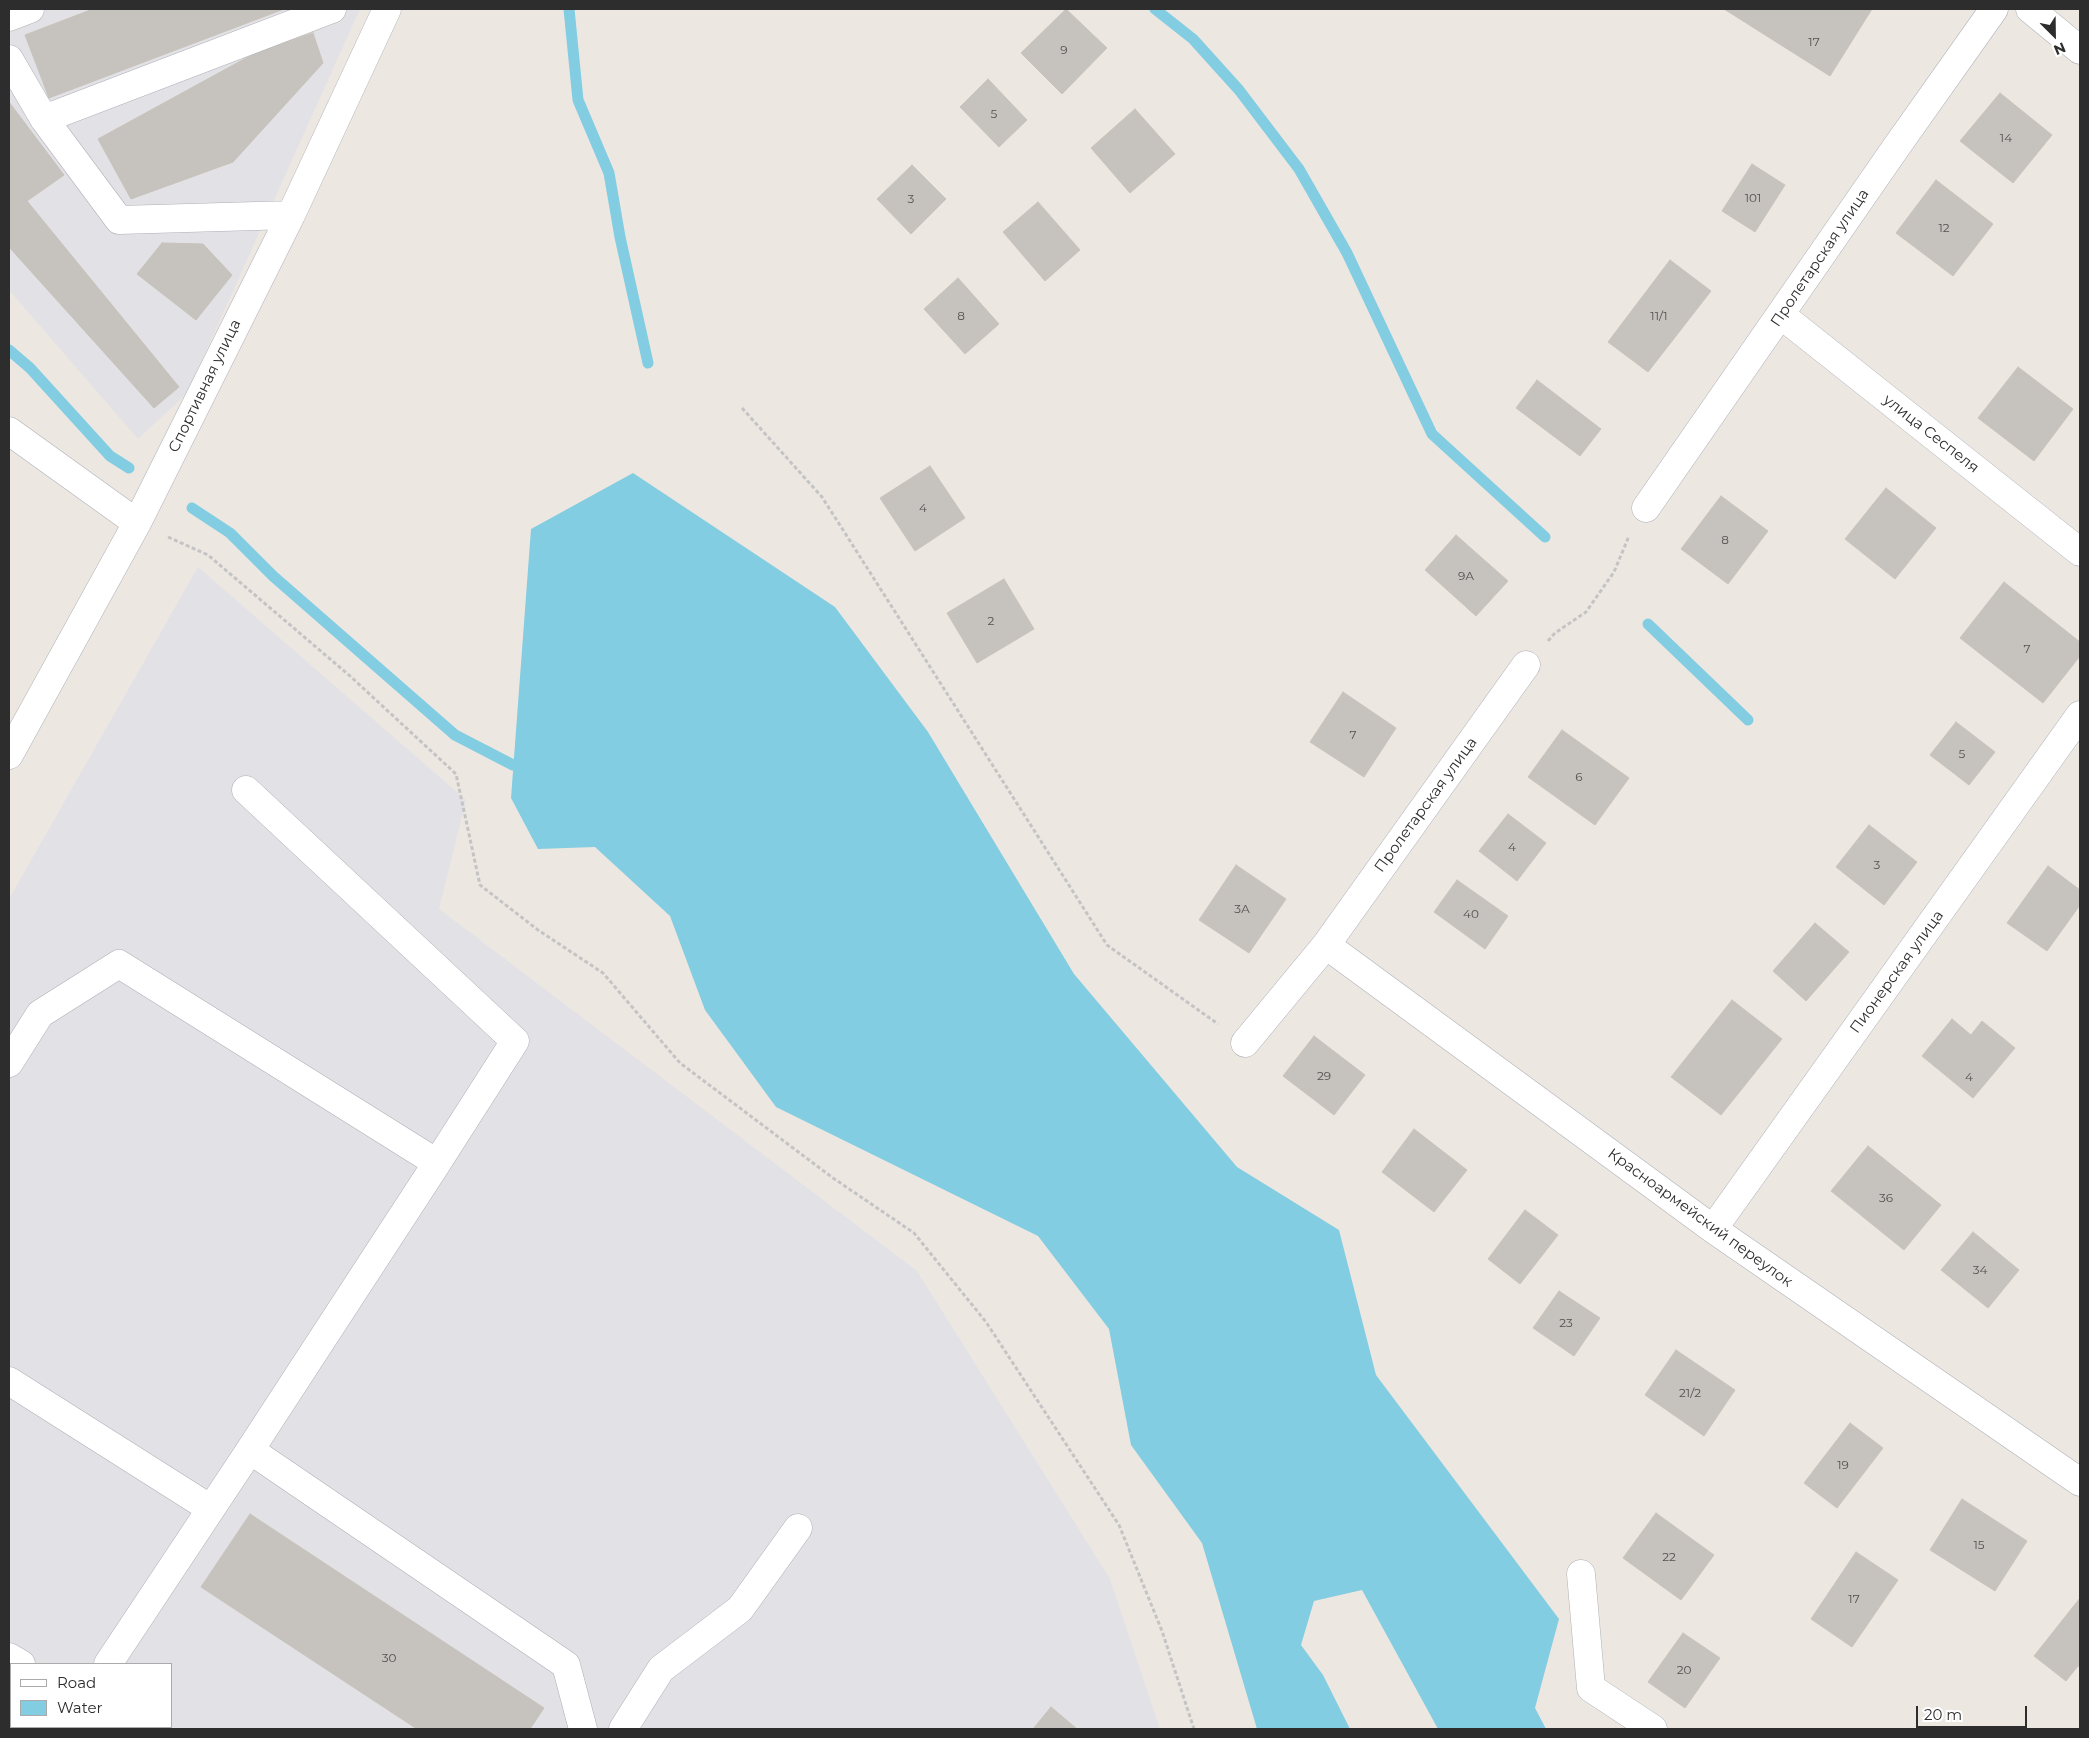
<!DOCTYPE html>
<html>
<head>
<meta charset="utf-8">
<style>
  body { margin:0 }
  #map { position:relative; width:2089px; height:1738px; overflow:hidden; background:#ede7e2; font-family:Montserrat,sans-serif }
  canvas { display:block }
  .frame { position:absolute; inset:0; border:10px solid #2d2d2d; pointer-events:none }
  .legend { position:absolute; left:10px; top:1663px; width:162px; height:65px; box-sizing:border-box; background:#fff; border:1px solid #ababab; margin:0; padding:6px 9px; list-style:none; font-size:15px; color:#2d2d2d }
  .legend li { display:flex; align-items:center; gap:10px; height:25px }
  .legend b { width:25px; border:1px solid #ababab }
  .north { position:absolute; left:2029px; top:10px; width:50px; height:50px; -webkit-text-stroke:4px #fff; paint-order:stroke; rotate:157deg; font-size:14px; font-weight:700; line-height:20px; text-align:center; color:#2d2d2d }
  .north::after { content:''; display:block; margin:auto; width:18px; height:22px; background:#2d2d2d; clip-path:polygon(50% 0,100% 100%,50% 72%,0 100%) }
  .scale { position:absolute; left:1916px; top:1706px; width:111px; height:22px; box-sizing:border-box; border:2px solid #2d2d2d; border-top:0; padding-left:6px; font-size:15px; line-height:18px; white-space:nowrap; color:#2d2d2d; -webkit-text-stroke:4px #fff; paint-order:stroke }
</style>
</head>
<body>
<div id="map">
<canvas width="2089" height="1738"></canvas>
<div class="frame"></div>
<ul class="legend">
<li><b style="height:6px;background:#fff"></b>Road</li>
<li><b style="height:14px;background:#82cde1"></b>Water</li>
</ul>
<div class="north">N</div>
<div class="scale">20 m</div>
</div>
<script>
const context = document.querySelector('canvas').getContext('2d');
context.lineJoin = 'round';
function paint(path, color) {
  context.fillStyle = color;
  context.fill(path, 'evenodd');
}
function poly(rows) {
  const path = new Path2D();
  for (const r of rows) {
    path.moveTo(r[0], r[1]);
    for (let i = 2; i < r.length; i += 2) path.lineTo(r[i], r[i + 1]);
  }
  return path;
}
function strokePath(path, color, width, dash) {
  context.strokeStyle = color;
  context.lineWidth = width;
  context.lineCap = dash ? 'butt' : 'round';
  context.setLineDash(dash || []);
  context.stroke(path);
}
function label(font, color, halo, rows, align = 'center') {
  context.font = font + ' Montserrat,sans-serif';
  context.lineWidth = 4;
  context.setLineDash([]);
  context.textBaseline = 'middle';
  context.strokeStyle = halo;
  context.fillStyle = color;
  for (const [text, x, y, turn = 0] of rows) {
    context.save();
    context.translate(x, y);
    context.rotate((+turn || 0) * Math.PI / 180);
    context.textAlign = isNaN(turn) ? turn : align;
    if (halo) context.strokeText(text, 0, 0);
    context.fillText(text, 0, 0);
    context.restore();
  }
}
paint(poly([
  [9,9,360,9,187,393,138,439,9,290],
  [198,567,466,800,439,909,917,1271,1110,1579,1160,1729,9,1729,9,899],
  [11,1664,171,1664,171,1727,11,1727]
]), '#e2e1e6');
paint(poly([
  [633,473,835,607,928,732,1074,974,1237,1167,1339,1230,1376,1375,1559,1619,1535,1708,1546,1729,1438,1729,1362,1590,1314,1601,1301,1645,1323,1675,1350,1729,1257,1729,1202,1543,1131,1445,1109,1329,1038,1236,776,1107,705,1010,670,916,595,847,538,849,511,798,531,529]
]), '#82cde1');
strokePath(poly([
  [569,9,578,100,609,173,620,237,648,363],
  [1155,9,1193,39,1239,90,1299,169,1347,253,1432,434,1545,537],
  [9,350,30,368,110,456,129,468],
  [192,508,230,533,273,576,455,735,513,765],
  [1648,624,1748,720]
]), '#82cde1', 11);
const building = poly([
  [93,9,284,9,49,98,25,35,93,9],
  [1066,9,1107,48,1062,94,1021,53,1066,9],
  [1724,9,1872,9,1830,76,1724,9],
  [313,33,323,63,233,162,131,199,98,139,257,52,313,33],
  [988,79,1027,120,999,147,960,107,988,79],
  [2000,93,2052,135,2013,183,1960,141,2000,93],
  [9,102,64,175,27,201,179,387,154,408,9,247,9,102],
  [1135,109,1175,154,1130,193,1091,148,1135,109],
  [1752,164,1785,185,1755,232,1722,211,1752,164],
  [912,165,946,199,911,234,877,199,912,165],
  [1936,180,1993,224,1953,276,1896,233,1936,180],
  [1038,202,1080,250,1045,281,1003,232,1038,202],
  [162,243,203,244,232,275,196,320,137,274,162,243],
  [1670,260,1711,291,1648,372,1608,342,1670,260],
  [958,278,999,324,965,354,924,309,958,278],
  [2018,367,2073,409,2034,461,1978,418,2018,367],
  [1537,380,1601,429,1580,456,1516,408,1537,380],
  [930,466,965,518,915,551,880,498,930,466],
  [1886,488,1936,528,1895,579,1845,539,1886,488],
  [1721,496,1768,531,1728,584,1681,549,1721,496],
  [1456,535,1508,581,1476,616,1425,570,1456,535],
  [1004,579,1034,629,977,663,947,613,1004,579],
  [2004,582,2080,642,2080,656,2043,703,1960,638,2004,582],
  [1343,692,1396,728,1364,777,1310,742,1343,692],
  [1956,722,1995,752,1969,785,1930,755,1956,722],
  [1562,730,1629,778,1595,825,1528,777,1562,730],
  [1508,814,1546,843,1517,881,1479,851,1508,814],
  [1869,825,1917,862,1884,905,1836,867,1869,825],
  [1236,865,1286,899,1249,953,1199,920,1236,865],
  [2048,866,2080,890,2080,905,2047,951,2007,923,2048,866],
  [1457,880,1508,916,1485,949,1434,912,1457,880],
  [1815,923,1849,952,1806,1001,1773,971,1815,923],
  [1732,1000,1782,1039,1721,1115,1671,1077,1732,1000],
  [1952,1019,1971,1035,1982,1021,2015,1048,1973,1098,1922,1056,1952,1019],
  [1314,1036,1365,1075,1334,1115,1283,1076,1314,1036],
  [1414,1129,1467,1170,1434,1212,1382,1172,1414,1129],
  [1868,1146,1941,1205,1904,1250,1831,1191,1868,1146],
  [1525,1210,1558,1235,1520,1284,1488,1259,1525,1210],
  [1973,1232,2019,1270,1988,1308,1941,1270,1973,1232],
  [1559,1291,1600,1318,1574,1356,1533,1328,1559,1291],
  [1676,1350,1735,1390,1704,1436,1645,1395,1676,1350],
  [1850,1423,1883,1448,1837,1508,1804,1483,1850,1423],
  [1962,1499,2027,1541,1995,1591,1930,1550,1962,1499],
  [1656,1513,1714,1555,1681,1600,1623,1558,1656,1513],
  [250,1514,544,1708,530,1729,417,1729,201,1587,250,1514],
  [1856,1552,1898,1580,1852,1647,1811,1619,1856,1552],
  [2080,1598,2080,1667,2078,1666,2066,1681,2034,1656,2080,1598],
  [1683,1633,1720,1658,1685,1708,1648,1682,1683,1633],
  [1051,1707,1077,1729,1033,1729,1051,1707],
  [9,1718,11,1720,11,1727,21,1727,25,1729,9,1729,9,1718]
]);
paint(building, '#c6c2bd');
strokePath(building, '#c8c3bb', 1);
const minor = poly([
  [2030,9,2080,50],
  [9,17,30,9],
  [9,59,44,119,119,220,291,215],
  [44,119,332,9],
  [1781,315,2080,552],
  [9,431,137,523],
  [1646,508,1897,146,1994,9],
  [9,755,137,523,291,215,387,9],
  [246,790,515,1041,437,1163],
  [1326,945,1713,1229,2080,1482],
  [1245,1043,1326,945,1526,665],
  [9,1063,40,1014,119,964,437,1163,250,1450],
  [1713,1229,2080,715],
  [9,1381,211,1509],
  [1581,1574,1591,1688,1653,1729],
  [9,1657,21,1664],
  [108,1664,250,1450,566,1665,583,1729],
  [65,1729,67,1727],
  [623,1729,661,1669,740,1609,798,1528]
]);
strokePath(minor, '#aeb0b7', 29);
strokePath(poly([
  [742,408,822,497,1107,945,1218,1024],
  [168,537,208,555,350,676,456,774,480,885,538,930,603,973,680,1063,833,1178,914,1233,986,1322,1119,1525,1162,1631,1194,1729],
  [1548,641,1555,633,1586,612,1614,572,1629,536]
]), '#c4c4c4', 3, [4, 2.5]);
strokePath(minor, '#fff', 28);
label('12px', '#535251', null, [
  ["17",1814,42],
  ["9",1064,50],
  ["5",994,114],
  ["14",2006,138],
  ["101",1753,198],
  ["3",911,199],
  ["12",1944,228],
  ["8",961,316],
  ["11/1",1659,316],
  ["4",923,508],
  ["8",1725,540],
  ["9А",1466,576],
  ["2",991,621],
  ["7",2027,649],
  ["7",1353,735],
  ["5",1962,754],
  ["6",1579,777],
  ["4",1512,847],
  ["3",1877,865],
  ["3А",1242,909],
  ["40",1471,914],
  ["29",1324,1076],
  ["4",1969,1077],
  ["36",1886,1198],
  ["34",1980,1270],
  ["23",1566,1323],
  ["21/2",1690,1393],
  ["19",1843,1465],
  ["15",1979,1545],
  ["22",1669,1557],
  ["17",1854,1599],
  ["30",389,1658],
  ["20",1684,1670]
]);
label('15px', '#2d2d2d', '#fff', [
  ["Пролетарская улица",1820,258,-56],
  ["Спортивная улица",205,386,-64],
  ["улица Сеспеля",1931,434,38],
  ["Пролетарская улица",1426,805,-54],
  ["Пионерская улица",1897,972,-54],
  ["Красноармейский переулок",1700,1218,36]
]);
</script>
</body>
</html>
